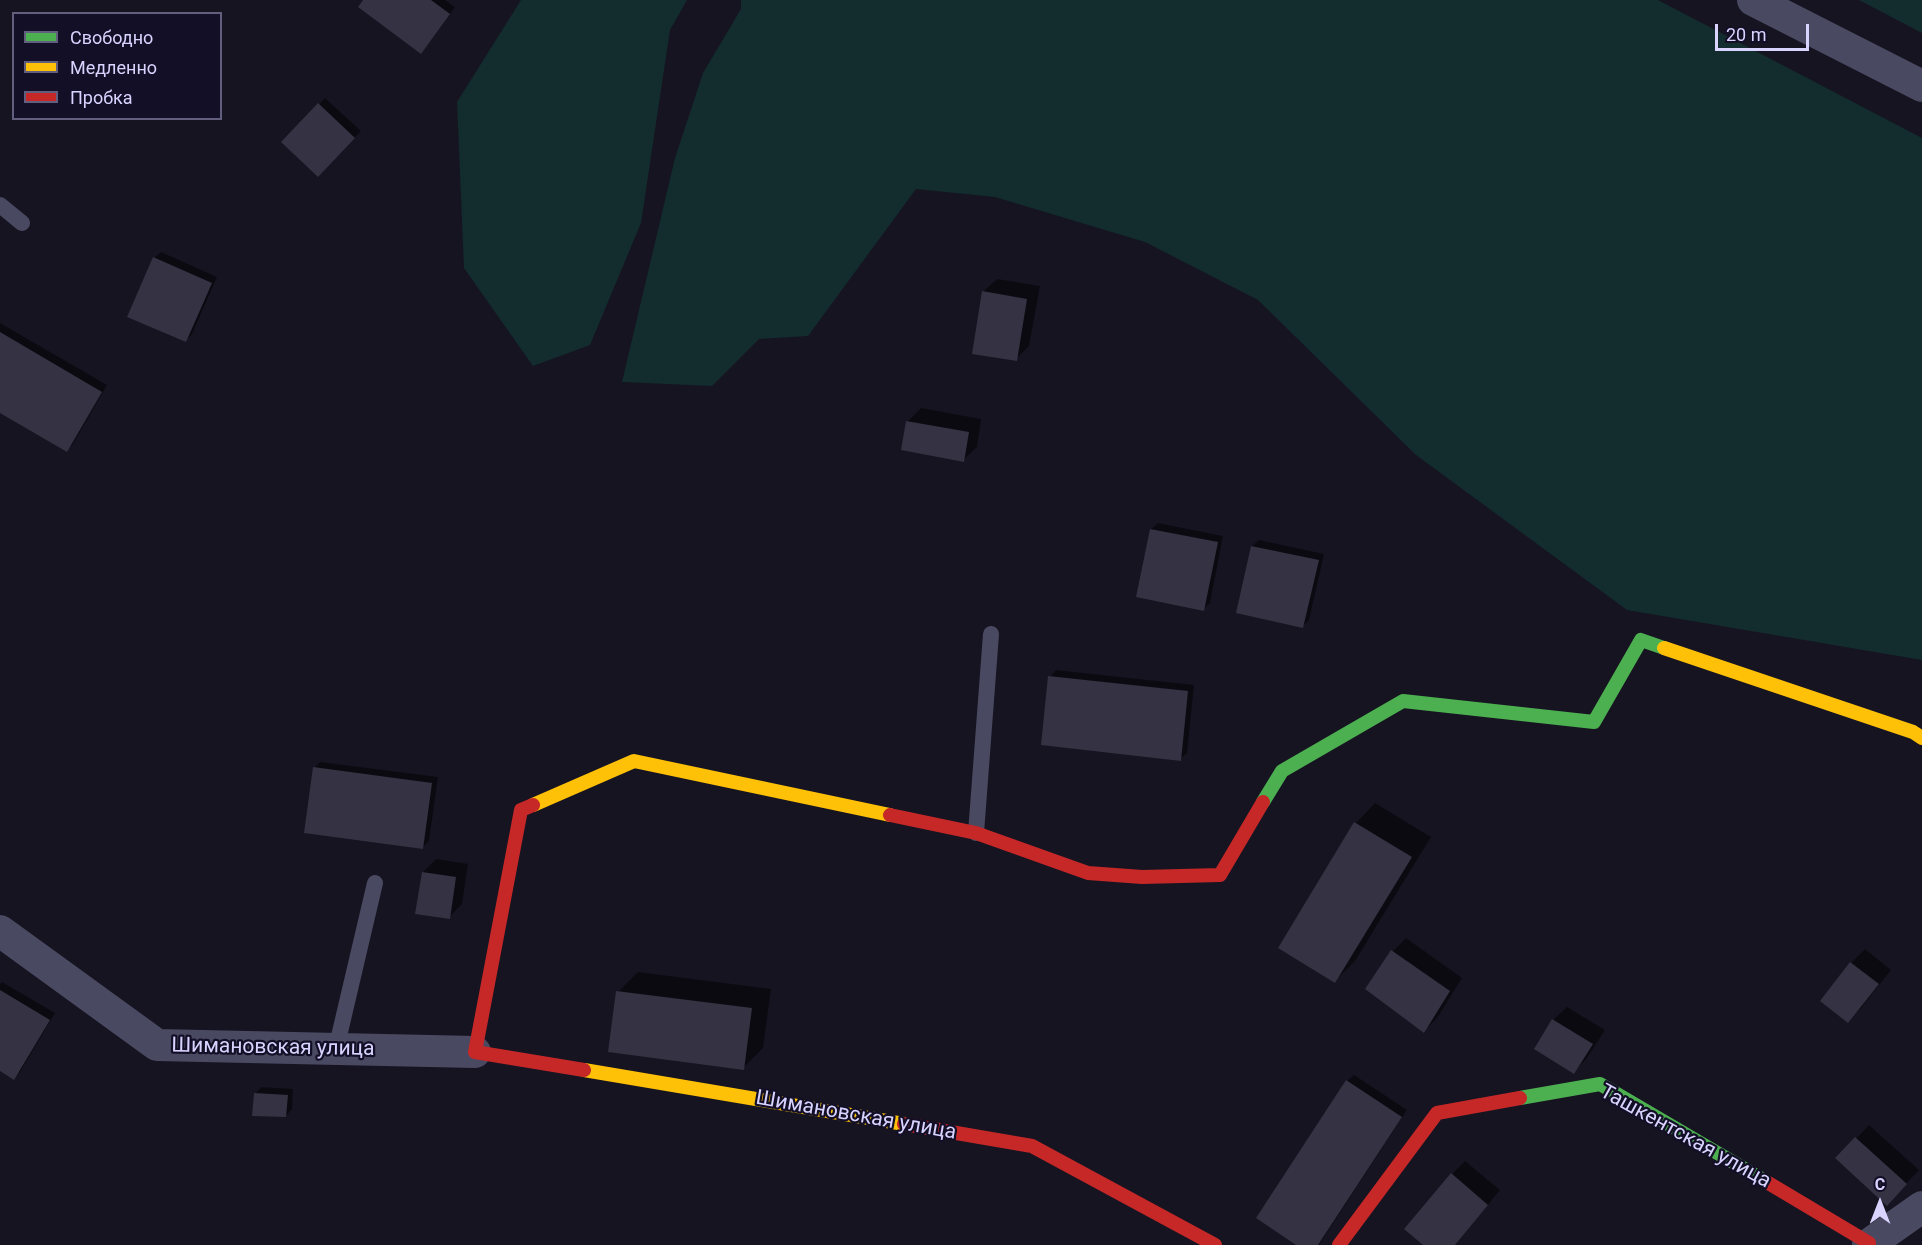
<!DOCTYPE html>
<html>
<head>
<meta charset="utf-8">
<style>
  body { margin:0 }
  #map { position:relative; width:1922px; height:1245px; overflow:hidden; background:#161421; font-family:Roboto,sans-serif }
  canvas { display:block }
  .legend { position:absolute; left:12px; top:12px; width:210px; height:108px; box-sizing:border-box; background:#130f26; border:2px solid #625e7d; margin:0; padding:8px 10px; list-style:none; font-size:18px; color:#d9d4ff }
  .legend li { display:flex; align-items:center; gap:12px; height:30px }
  .legend b { width:30px; border:2px solid #625e7d }
  .north { position:absolute; left:1850px; top:1173px; width:60px; height:60px; -webkit-text-stroke:4px #130f26; paint-order:stroke; rotate:0deg; font-size:16px; font-weight:700; line-height:24px; text-align:center; color:#d9d4ff }
  .north::after { content:''; display:block; margin:auto; width:21px; height:27px; background:#d9d4ff; clip-path:polygon(50% 0,100% 100%,50% 72%,0 100%) }
  .scale { position:absolute; left:1715px; top:24px; width:94px; height:27px; box-sizing:border-box; border:3px solid #d9d4ff; border-top:0; padding-left:8px; font-size:18px; line-height:21px; white-space:nowrap; color:#d9d4ff; -webkit-text-stroke:4px #130f26; paint-order:stroke }
</style>
</head>
<body>
<div id="map">
<canvas width="1922" height="1245"></canvas>
<ul class="legend">
<li><b style="height:8px;background:#4caf50"></b>Свободно</li>
<li><b style="height:8px;background:#ffc107"></b>Медленно</li>
<li><b style="height:8px;background:#c62828"></b>Пробка</li>
</ul>
<div class="north">С</div>
<div class="scale">20 m</div>
</div>
<script>
const context = document.querySelector('canvas').getContext('2d');
context.lineJoin = 'round';
function paint(path, color) {
  context.fillStyle = color;
  context.fill(path, 'evenodd');
}
function poly(rows) {
  const path = new Path2D();
  for (const r of rows) {
    path.moveTo(r[0], r[1]);
    for (let i = 2; i < r.length; i += 2) path.lineTo(r[i], r[i + 1]);
  }
  return path;
}
function strokePath(path, color, width, dash) {
  context.strokeStyle = color;
  context.lineWidth = width;
  context.lineCap = dash ? 'butt' : 'round';
  context.setLineDash(dash || []);
  context.stroke(path);
}
function label(font, color, halo, rows, align = 'center') {
  context.font = font + ' Roboto,sans-serif';
  context.lineWidth = 4.5;
  context.setLineDash([]);
  context.textBaseline = 'middle';
  context.strokeStyle = halo;
  context.fillStyle = color;
  for (const [text, x, y, turn = 0] of rows) {
    context.save();
    context.translate(x, y);
    context.rotate((+turn || 0) * Math.PI / 180);
    context.textAlign = isNaN(turn) ? turn : align;
    if (halo) context.strokeText(text, 0, 0);
    context.fillText(text, 0, 0);
    context.restore();
  }
}
paint(poly([
  [521,0,687,0,670,30,641,223,590,345,533,366,464,268,457,102],
  [741,0,1658,0,1922,138,1922,660,1627,610,1416,455,1258,300,1145,242,995,197,916,189,808,336,759,339,712,386,622,382,675,158,703,73,741,9],
  [1859,0,1922,0,1922,33]
]), '#132c2d');
paint(poly([
  [365,0,445,0,455,7,427,46],
  [325,98,361,131,318,175,283,142],
  [161,252,217,277,192,334,185,341,154,258],
  [997,279,1040,286,1029,346,1016,359,983,292],
  [0,323,107,385,73,444,66,451,0,411],
  [921,408,981,419,977,447,963,460,907,422],
  [1158,523,1223,536,1210,603,1203,609,1151,529],
  [1259,540,1324,554,1309,620,1303,626,1238,612,1252,546],
  [1056,670,1194,685,1187,753,1180,759,1050,677],
  [320,762,438,777,429,841,423,847,314,768],
  [1375,803,1431,837,1355,961,1335,981,1356,823],
  [436,859,468,864,462,904,449,917,423,872],
  [1406,938,1462,978,1437,1018,1424,1031,1367,989,1393,951],
  [1865,949,1891,970,1861,1008,1848,1021,1822,1001,1851,963],
  [638,972,771,989,763,1048,743,1068,618,992],
  [2,982,55,1013,20,1072,14,1078,0,1070,0,984],
  [1567,1007,1605,1030,1587,1058,1574,1072,1536,1048,1553,1020],
  [1354,1075,1407,1110,1319,1245,1299,1245,1347,1081],
  [261,1087,293,1089,292,1109,286,1116,255,1094],
  [1869,1125,1919,1170,1900,1190,1838,1158],
  [1465,1161,1500,1190,1455,1245,1426,1245,1452,1174]
]), '#0007');
paint(poly([
  [363,0,431,0,450,14,421,54,358,7],
  [318,103,355,138,318,177,281,142],
  [153,257,212,283,186,342,127,317],
  [982,291,1027,299,1017,361,972,354],
  [0,332,102,392,67,452,0,413],
  [906,421,969,432,964,462,901,450],
  [1150,529,1218,542,1204,611,1136,597],
  [1251,546,1319,560,1303,628,1236,613],
  [1048,676,1188,691,1181,761,1041,745],
  [313,767,432,783,423,849,304,833],
  [1354,822,1412,857,1335,983,1278,948],
  [422,872,456,877,450,919,415,914],
  [1391,950,1450,991,1424,1033,1365,989],
  [1850,962,1879,984,1848,1023,1820,1001],
  [0,990,50,1020,14,1080,0,1071],
  [616,991,752,1008,744,1070,608,1052],
  [1552,1019,1593,1044,1574,1074,1534,1049],
  [1346,1080,1402,1117,1318,1245,1296,1245,1256,1218],
  [254,1093,288,1095,286,1117,252,1116],
  [1855,1137,1907,1184,1887,1206,1835,1158],
  [1451,1173,1488,1205,1455,1245,1423,1245,1404,1229]
]), '#343243');
strokePath(poly([
  [0,205,22,223],
  [976,833,991,634],
  [336,1049,375,883]
]), '#4a4962', 16);
strokePath(poly([
  [1753,0,1922,86],
  [0,931,157,1045,475,1052],
  [1868,1245,1922,1207]
]), '#4a4962', 32);
strokePath(poly([
  [1263,802,1282,771,1403,701,1594,722,1641,640,1664,648],
  [1520,1098,1600,1084,1765,1181]
]), '#4caf50', 14);
strokePath(poly([
  [1664,648,1913,732,1922,738],
  [533,805,634,761,890,815],
  [584,1070,904,1124]
]), '#ffc107', 14);
strokePath(poly([
  [533,805,521,810,475,1052,584,1070],
  [890,815,976,833,1088,873,1142,877,1220,875,1263,802],
  [904,1124,1032,1146,1215,1245],
  [1765,1181,1869,1243],
  [1339,1245,1437,1113,1520,1098]
]), '#c62828', 14);
label('21px', '#d9d4ff', '#130f26', [
  ["Шимановская улица",273,1048,1],
  ["Шимановская улица",856,1116,10],
  ["Ташкентская улица",1685,1137,29]
]);
</script>
</body>
</html>
